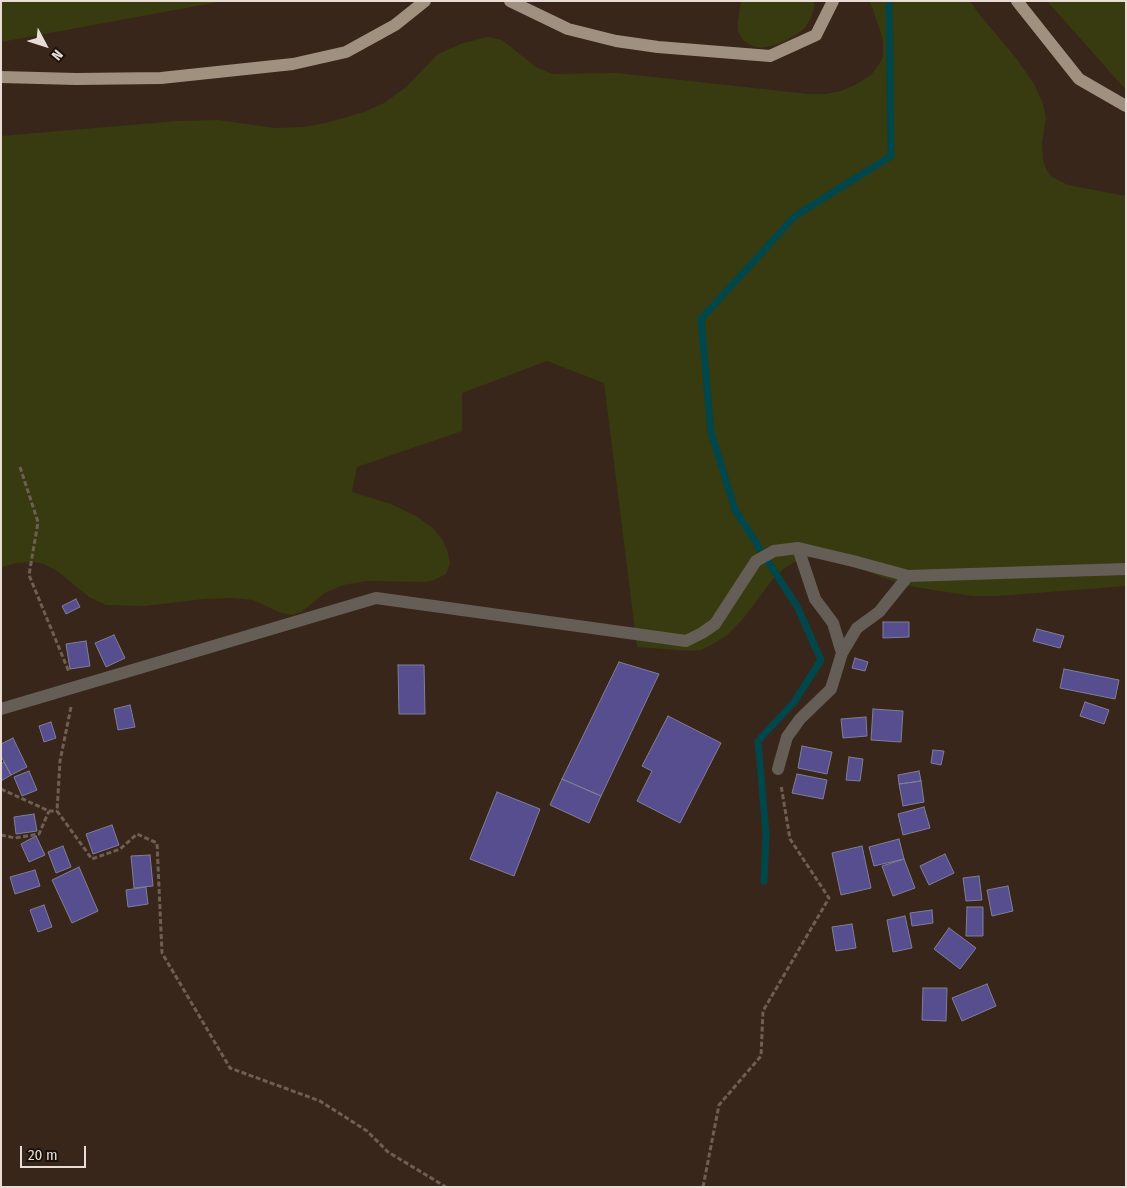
<!DOCTYPE html>
<html>
<head>
<meta charset="utf-8">
<style>
  body { margin:0 }
  #map { position:relative; width:1127px; height:1188px; overflow:hidden; background:#39261a; font-family:"Fira Sans Condensed",sans-serif }
  canvas { display:block }
  .frame { position:absolute; inset:0; border:2px solid #e9dcd4; pointer-events:none }
  .north { position:absolute; left:20px; top:20px; width:50px; height:50px; -webkit-text-stroke:4px #1a120c; paint-order:stroke; rotate:130deg; font-size:14px; font-weight:700; line-height:20px; text-align:center; color:#e9dcd4 }
  .north::after { content:''; display:block; margin:auto; width:18px; height:22px; background:#e9dcd4; clip-path:polygon(50% 0,100% 100%,50% 72%,0 100%) }
  .scale { position:absolute; left:20px; top:1146px; width:66px; height:22px; box-sizing:border-box; border:2px solid #e9dcd4; border-top:0; padding-left:6px; font-size:15px; line-height:18px; white-space:nowrap; color:#e9dcd4; -webkit-text-stroke:4px #1a120c; paint-order:stroke }
</style>
</head>
<body>
<div id="map">
<canvas width="1127" height="1188"></canvas>
<div class="frame"></div>
<div class="north">N</div>
<div class="scale">20 m</div>
</div>
<script>
const context = document.querySelector('canvas').getContext('2d');
context.lineJoin = 'round';
function paint(path, color) {
  context.fillStyle = color;
  context.fill(path, 'evenodd');
}
function poly(rows) {
  const path = new Path2D();
  for (const r of rows) {
    path.moveTo(r[0], r[1]);
    for (let i = 2; i < r.length; i += 2) path.lineTo(r[i], r[i + 1]);
  }
  return path;
}
function strokePath(path, color, width, dash) {
  context.strokeStyle = color;
  context.lineWidth = width;
  context.lineCap = dash ? 'butt' : 'round';
  context.setLineDash(dash || []);
  context.stroke(path);
}
paint(poly([
  [1,1,224,1,1,42],
  [741,1,814,1,814,7,811,18,805,28,796,35,783,42,771,46,761,48,750,45,742,39,738,31,738,21],
  [870,1,970,1,979,14,1016,58,1034,84,1042,101,1046,117,1042,143,1043,159,1046,169,1052,177,1068,185,1126,196,1126,586,998,596,972,596,909,586,881,577,841,560,813,557,795,562,783,569,773,579,743,619,726,636,713,644,701,650,690,651,637,647,604,383,547,361,462,393,462,431,357,467,352,492,391,504,416,516,433,528,442,539,448,552,450,563,446,574,434,580,426,582,367,581,343,585,325,593,301,612,293,615,281,613,253,600,234,598,204,599,145,606,106,605,89,597,57,571,44,564,34,562,17,563,1,567,1,136,177,121,218,120,275,128,303,127,326,123,364,112,384,103,406,87,438,54,463,43,488,37,502,40,536,67,552,74,617,73,809,94,825,94,841,91,857,84,871,75,880,63,883,56,883,40],
  [1047,1,1126,1,1126,90]
]), '#373b0f');
strokePath(poly([
  [764,881,766,834,758,741,794,702,821,660,798,608,735,510,711,432,701,319,795,216,891,156,889,1]
]), '#00474c', 7);
const building = poly([
  [76,599,80,607,66,614,62,606,76,599],
  [883,622,909,622,909,637,883,638,883,622],
  [1037,629,1064,636,1060,648,1033,641,1037,629],
  [114,635,125,658,106,667,95,643,114,635],
  [86,641,90,666,70,669,66,644,86,641],
  [855,658,868,662,865,671,852,668,855,658],
  [619,662,659,674,601,796,562,779,619,662],
  [398,665,424,665,425,714,399,714,398,665],
  [1064,669,1119,680,1115,699,1060,688,1064,669],
  [1085,702,1109,710,1104,724,1080,716,1085,702],
  [130,705,135,727,118,730,114,709,130,705],
  [873,709,903,711,901,742,871,740,873,709],
  [668,716,721,743,680,823,637,801,652,771,642,766,668,716],
  [866,717,867,736,843,738,841,719,866,717],
  [51,722,56,738,44,742,39,726,51,722],
  [13,738,27,767,11,775,1,756,1,744,13,738],
  [802,746,832,752,827,774,798,768,802,746],
  [933,750,944,751,941,765,931,763,933,750],
  [849,757,863,759,860,781,846,780,849,757],
  [4,762,11,775,1,781,1,764,4,762],
  [29,771,37,790,22,796,14,777,29,771],
  [919,771,921,781,899,784,898,775,919,771],
  [797,774,827,780,823,799,792,793,797,774],
  [562,779,601,796,589,823,550,805,562,779],
  [921,781,924,802,903,806,899,784,921,781],
  [497,792,540,809,514,876,470,859,497,792],
  [924,807,930,828,903,835,898,814,924,807],
  [34,814,37,831,16,834,14,817,34,814],
  [112,825,119,845,93,854,86,834,112,825],
  [36,836,45,855,29,862,21,844,36,836],
  [899,839,904,859,874,866,869,847,899,839],
  [63,846,71,867,56,873,48,852,63,846],
  [862,846,871,888,841,895,832,853,862,846],
  [945,854,954,873,929,885,920,866,945,854],
  [150,855,153,886,134,888,131,856,150,855],
  [904,859,915,888,893,896,882,866,904,859],
  [79,867,98,911,72,923,52,880,79,867],
  [35,870,40,886,15,894,10,877,35,870],
  [979,876,982,900,966,901,963,878,979,876],
  [1008,886,1013,911,992,916,987,890,1008,886],
  [146,887,148,904,128,907,126,890,146,887],
  [44,905,52,927,38,932,30,910,44,905],
  [967,907,983,907,983,936,966,936,967,907],
  [932,910,933,923,912,926,910,913,932,910],
  [905,916,912,948,893,952,887,920,905,916],
  [852,924,856,948,836,951,832,927,852,924],
  [949,928,976,948,960,969,934,949,949,928],
  [987,984,996,1006,962,1021,952,998,987,984],
  [923,988,947,988,946,1021,922,1020,923,988]
]);
paint(building, '#574e8f');
strokePath(building, '#807e96', 1);
strokePath(poly([
  [20,467,38,522,29,575,69,672],
  [71,707,60,761,57,811,92,859,120,849,137,834,157,843,162,953,230,1068,320,1101,367,1131,388,1152,446,1187],
  [1,789,49,811,57,811],
  [1,835,15,838,39,834,49,811],
  [703,1187,719,1105,761,1056,763,1011,829,898,790,839,781,785]
]), '#6f5e53', 3, [5, 2.5]);
strokePath(poly([
  [798,548,815,599,833,623,842,653],
  [1,709,376,598,686,641,702,633,715,624,756,561,774,551,798,548,853,561,908,576,1126,569],
  [778,769,787,737,800,719,831,689,842,653,857,628,879,612,908,576]
]), '#655e56', 12);
strokePath(poly([
  [510,1,568,29,616,41,658,47,770,56,816,35,833,1],
  [1017,1,1079,79,1126,106],
  [1,77,76,79,161,78,293,64,346,52,395,25,425,1]
]), '#9f907f', 12);
</script>
</body>
</html>
